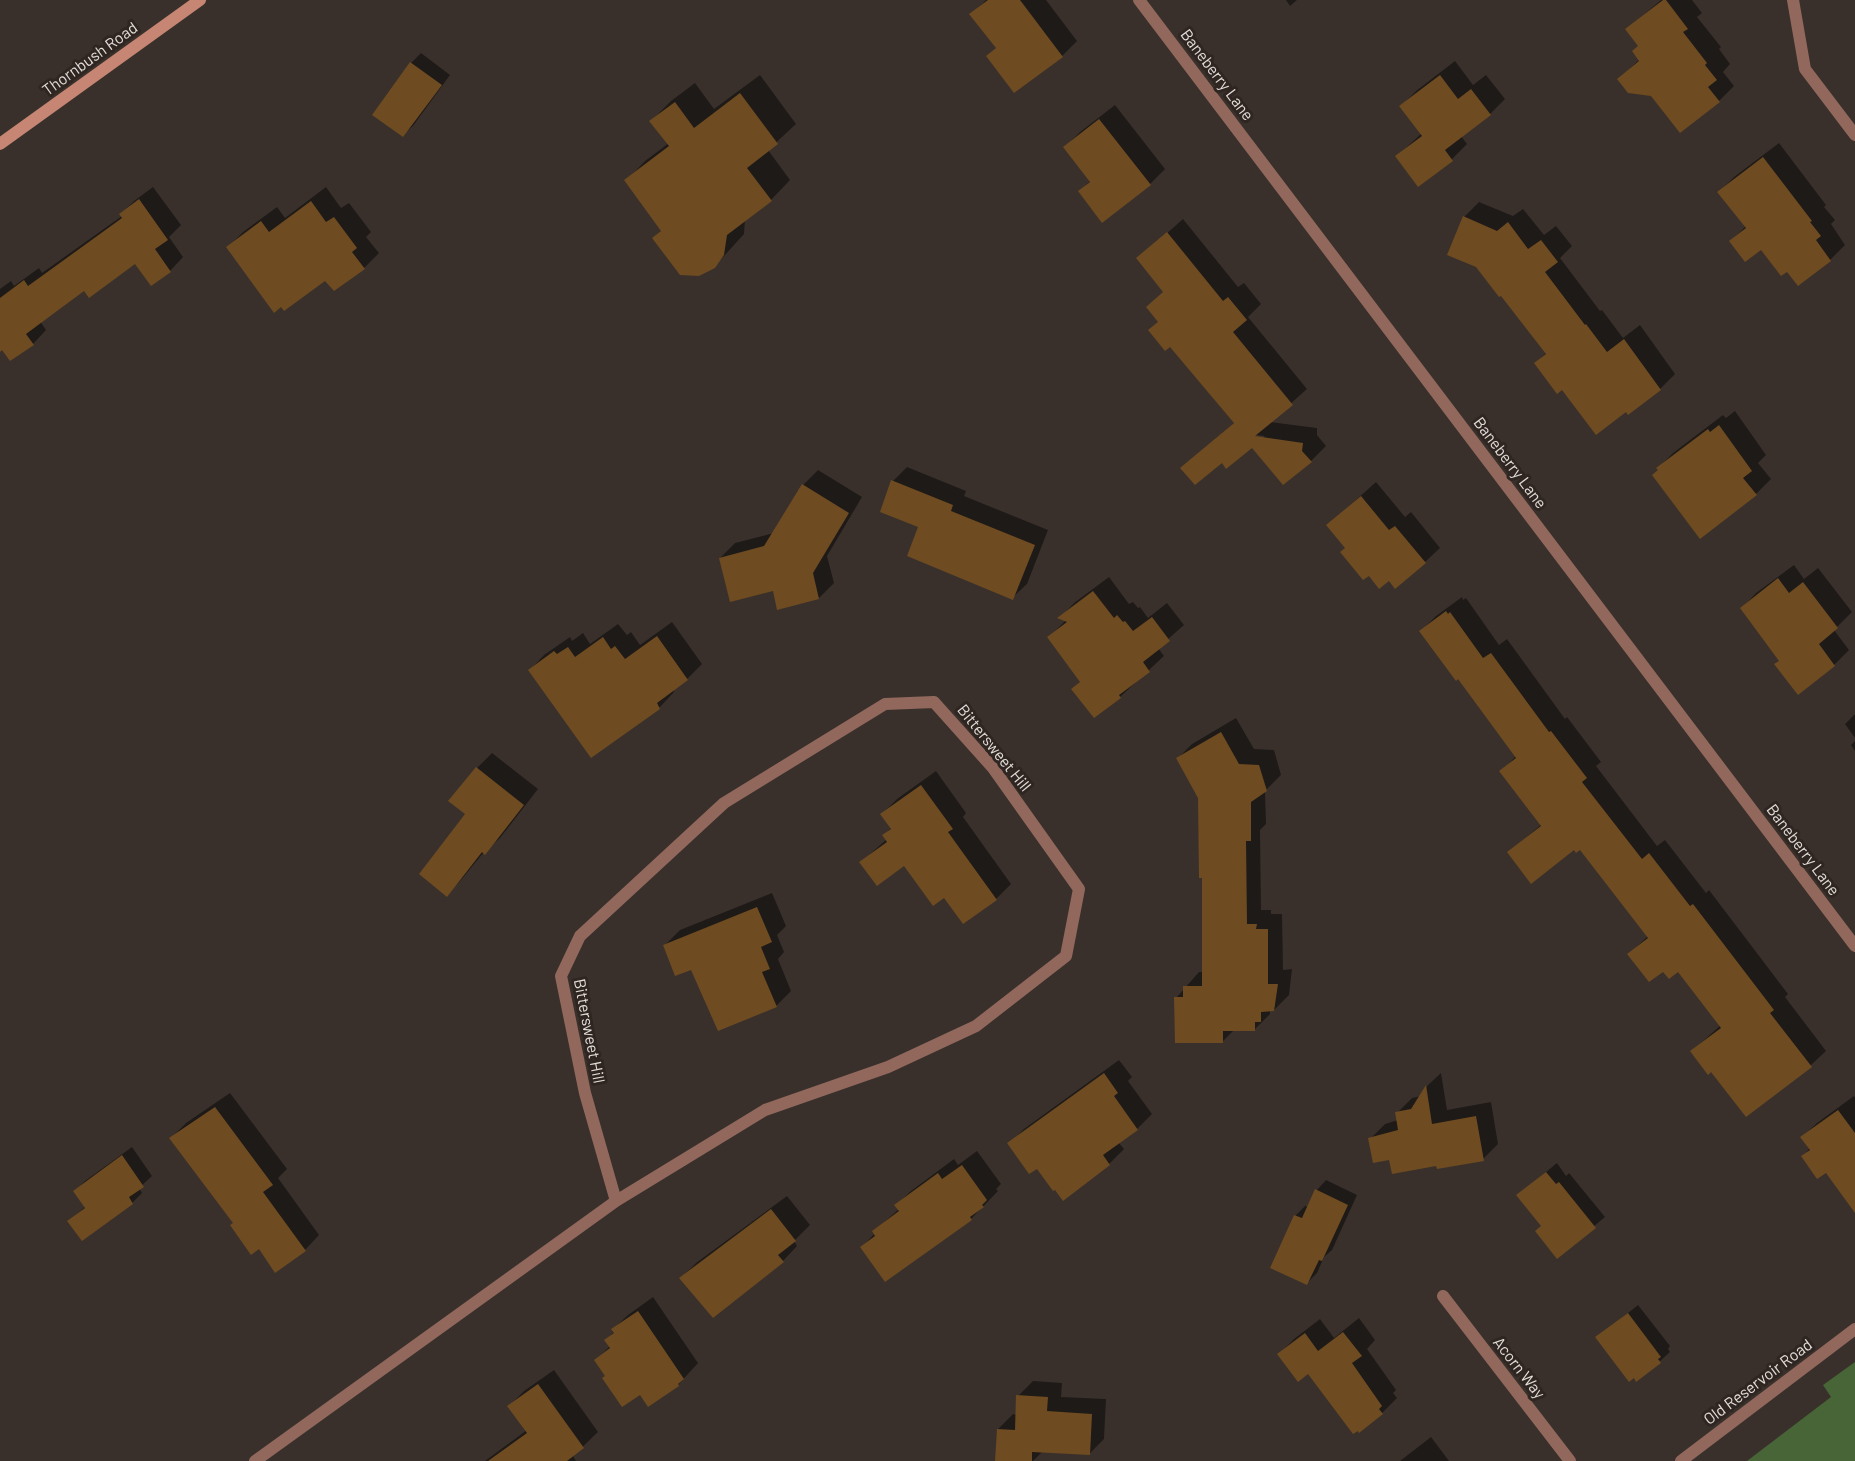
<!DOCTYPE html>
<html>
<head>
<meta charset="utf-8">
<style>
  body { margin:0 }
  canvas { display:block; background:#39302b }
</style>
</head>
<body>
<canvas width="1855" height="1461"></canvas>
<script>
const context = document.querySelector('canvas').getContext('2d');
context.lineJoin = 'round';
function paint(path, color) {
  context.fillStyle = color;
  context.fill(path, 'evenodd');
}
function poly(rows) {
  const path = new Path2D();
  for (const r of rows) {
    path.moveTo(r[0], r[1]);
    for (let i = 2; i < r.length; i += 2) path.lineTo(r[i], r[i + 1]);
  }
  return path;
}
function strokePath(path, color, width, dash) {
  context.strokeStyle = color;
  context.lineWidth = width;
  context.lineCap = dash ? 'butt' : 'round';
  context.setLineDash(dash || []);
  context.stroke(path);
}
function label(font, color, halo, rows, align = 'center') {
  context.font = font + ' Barlow,sans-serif';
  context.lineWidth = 6;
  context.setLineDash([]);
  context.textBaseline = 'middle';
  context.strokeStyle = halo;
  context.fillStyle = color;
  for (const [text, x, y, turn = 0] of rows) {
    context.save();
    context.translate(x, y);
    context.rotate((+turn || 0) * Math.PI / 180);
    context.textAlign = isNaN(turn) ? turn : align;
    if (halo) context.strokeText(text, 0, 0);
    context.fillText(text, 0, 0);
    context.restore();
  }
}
paint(poly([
  [1855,1362,1855,1461,1747,1461,1831,1397,1823,1385]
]), '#476536');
paint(poly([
  [986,0,1046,0,1077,41,1062,56,1014,91,988,56,997,47,971,15],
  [1286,0,1297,0,1290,6],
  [1661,0,1692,0,1702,13,1697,17,1721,47,1719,49,1730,64,1723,72,1734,86,1719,101,1652,94,1619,79,1640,59,1640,45,1627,29],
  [421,53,450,75,413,126,403,135,411,63],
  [1455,61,1473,85,1486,75,1505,99,1490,114,1461,136,1467,144,1452,159,1419,185,1397,156,1422,133,1401,106,1416,91],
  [760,75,796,124,768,150,790,180,771,200,745,219,744,234,714,267,654,238,662,230,626,181,645,161,669,143,651,121,671,101,695,83,714,109],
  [1115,105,1165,169,1150,184,1080,191,1091,180,1065,147,1080,132],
  [1779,143,1826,205,1824,207,1835,220,1831,224,1845,245,1830,260,1798,284,1787,270,1761,248,1731,241,1746,226,1719,192,1734,177],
  [153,187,181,225,169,237,183,257,170,271,135,262,84,289,40,321,46,330,33,344,0,349,0,289,11,281,14,286,39,268,42,273,122,216,121,214,134,201],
  [326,187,341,208,349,203,371,232,366,237,379,253,364,268,325,279,228,247,243,232,277,207,285,218],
  [1479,202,1513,216,1523,209,1544,235,1556,226,1572,246,1560,258,1600,311,1602,310,1623,338,1640,325,1675,374,1660,389,1626,410,1562,387,1536,363,1546,353,1464,217],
  [1183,219,1238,287,1244,283,1261,304,1248,317,1307,389,1270,422,1317,428,1317,435,1326,446,1311,461,1252,446,1222,461,1182,468,1235,422,1159,322,1164,291,1138,259],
  [1247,434,1265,436,1262,439],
  [1735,411,1766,455,1758,463,1771,479,1756,494,1700,537,1658,468,1673,453,1723,415,1726,418],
  [907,467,966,491,964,496,1048,530,1027,584,1012,598,920,527,893,481],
  [818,470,862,497,827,556,834,583,819,598,720,558,735,543,774,533,803,485],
  [1376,482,1405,517,1411,512,1440,548,1425,562,1389,579,1369,574,1328,525],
  [1794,565,1804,579,1818,568,1852,612,1834,630,1849,650,1834,665,1798,693,1780,660,1742,608,1756,593],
  [1109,577,1129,604,1133,602,1138,608,1140,607,1148,618,1167,603,1184,625,1158,648,1164,656,1120,697,1073,689,1081,681,1049,637,1066,620,1060,618,1074,603],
  [1462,597,1463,600,1466,598,1499,645,1507,639,1565,719,1567,717,1601,762,1596,766,1657,846,1665,840,1706,893,1709,890,1788,994,1785,997,1826,1051,1811,1065,1711,1070,1692,1051,1721,1025,1678,970,1663,970,1629,954,1648,936,1580,848,1509,852,1542,824,1501,772,1516,756,1458,677,1421,631,1436,616],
  [672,622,702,664,687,679,673,689,674,692,660,707,591,756,530,670,544,655,570,637,572,641,583,633,590,644,618,624,627,635,631,632,640,645],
  [1855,714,1855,738,1845,724],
  [1236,718,1254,749,1274,750,1281,775,1265,791,1266,824,1260,830,1261,910,1271,910,1271,914,1282,914,1283,970,1292,969,1289,995,1274,1010,1270,1010,1270,1014,1255,1029,1235,1029,1223,1041,1176,998,1199,972,1204,972,1203,877,1200,797,1177,759,1192,744],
  [1855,741,1855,751,1851,745],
  [492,753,538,789,500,838,484,852,461,880,447,895,477,768],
  [936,771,966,813,963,817,1011,884,996,899,963,922,944,896,905,864,861,862,887,839,884,835,892,827,882,814,897,799],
  [772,893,786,926,777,935,784,952,778,959,791,991,776,1006,692,968,665,945,680,930],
  [1119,1060,1132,1077,1128,1081,1152,1114,1137,1129,1118,1142,1124,1149,1109,1164,1037,1166,1009,1144,1024,1129],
  [1441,1073,1447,1110,1491,1102,1498,1144,1483,1159,1437,1164,1391,1158,1370,1139,1385,1124,1398,1120,1397,1113,1412,1098,1421,1096,1427,1086],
  [230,1093,287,1169,278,1178,319,1235,305,1250,259,1247,235,1222,171,1138,186,1123],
  [1854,1096,1855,1098,1855,1204,1826,1171,1803,1156,1810,1148,1802,1137,1817,1123],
  [132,1147,152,1176,139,1188,142,1193,132,1203,69,1221,86,1206,75,1191,85,1181],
  [977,1151,1001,1184,996,1189,998,1191,971,1219,862,1247,875,1233,874,1231,899,1209,896,1205,911,1191,954,1159,958,1165],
  [1557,1163,1566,1176,1569,1173,1605,1217,1557,1257,1542,1225,1518,1195],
  [1326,1180,1357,1195,1332,1250,1324,1257,1317,1273,1307,1283,1272,1267,1296,1215,1305,1206,1309,1207,1317,1190],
  [787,1196,810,1225,794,1241,797,1246,783,1261,681,1278,696,1263],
  [653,1297,698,1363,678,1385,640,1393,607,1376,596,1360,610,1346,606,1340,615,1331,613,1329,628,1315],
  [1638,1305,1670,1346,1668,1349,1670,1352,1660,1361,1597,1338],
  [1359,1318,1375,1340,1367,1349,1396,1390,1393,1393,1397,1398,1382,1413,1279,1354,1294,1339,1320,1319,1334,1338],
  [554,1370,598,1432,573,1456,576,1461,485,1461,527,1430,509,1406,524,1391],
  [1033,1381,1062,1383,1061,1397,1106,1399,1104,1439,1089,1454,1043,1451,1033,1461,997,1461,998,1429,1013,1414,1017,1415,1018,1396],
  [1431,1437,1449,1461,1400,1461]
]), '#0007');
paint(poly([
  [988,0,1020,0,1063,57,1014,93,986,56,996,48,969,14],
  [1663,0,1666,0,1688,29,1683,32,1707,63,1705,65,1717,80,1708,87,1720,102,1680,133,1651,96,1628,93,1617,79,1639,61,1632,51,1638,46,1625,29],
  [410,62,442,85,403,137,372,115],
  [1440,75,1458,99,1471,89,1491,115,1445,150,1453,161,1418,187,1395,156,1422,136,1399,106],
  [740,93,778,144,747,168,772,201,727,235,724,255,715,268,699,276,680,275,652,238,661,231,624,180,669,146,649,121,675,102,694,128],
  [1099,119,1151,185,1102,223,1078,191,1090,182,1063,147],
  [1763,157,1812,221,1810,222,1821,236,1816,240,1831,261,1798,286,1787,272,1781,276,1761,250,1745,262,1729,241,1746,228,1717,192],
  [139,199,168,240,155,249,171,272,151,286,135,264,89,298,84,291,26,334,34,345,10,361,2,350,0,352,0,298,24,280,28,286,122,218,119,214],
  [311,201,326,222,334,217,357,248,352,252,365,269,334,291,325,281,284,311,281,307,274,313,226,247,261,221,269,232],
  [1463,216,1497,231,1508,222,1528,249,1541,240,1558,262,1545,272,1585,325,1586,324,1607,352,1624,339,1661,390,1628,415,1626,412,1596,435,1562,390,1557,394,1534,363,1546,354,1501,296,1499,297,1476,267,1447,255],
  [1167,232,1223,301,1228,297,1247,320,1233,332,1293,405,1255,436,1303,443,1302,451,1312,462,1283,485,1252,448,1226,469,1222,463,1195,485,1180,468,1234,423,1170,347,1165,351,1148,330,1158,322,1146,307,1163,292,1136,258],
  [1719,425,1752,471,1743,478,1757,495,1700,539,1652,475,1658,470,1656,468,1708,429,1710,432],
  [891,480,953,505,951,511,1035,545,1013,600,907,556,918,527,880,512],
  [802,484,849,513,813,573,819,599,777,610,773,591,730,602,719,558,764,546],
  [1361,496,1389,530,1395,526,1426,563,1395,589,1389,581,1379,589,1369,576,1363,580,1340,552,1345,548,1326,525],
  [1778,578,1789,593,1803,582,1838,628,1819,644,1835,666,1798,695,1774,664,1779,661,1740,608],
  [1093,591,1114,618,1117,615,1123,622,1125,621,1133,631,1152,617,1170,641,1143,662,1150,672,1119,695,1121,698,1094,718,1071,689,1080,682,1047,637,1067,622,1057,618],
  [1446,611,1448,614,1450,612,1483,658,1491,653,1549,732,1551,731,1587,778,1582,782,1642,859,1649,853,1690,906,1693,904,1774,1010,1770,1013,1812,1067,1746,1117,1711,1072,1708,1075,1690,1051,1721,1028,1678,972,1669,979,1663,972,1649,982,1627,954,1648,938,1580,850,1576,853,1574,850,1531,884,1507,852,1541,826,1499,771,1516,758,1458,679,1456,681,1419,631],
  [657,636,688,680,657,703,660,709,591,758,528,670,554,651,557,654,568,647,575,657,603,637,611,649,615,646,625,659],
  [1221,732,1239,764,1259,765,1267,791,1251,802,1251,841,1246,841,1247,924,1257,924,1256,929,1268,929,1268,984,1278,984,1274,1011,1261,1012,1261,1022,1255,1022,1255,1031,1223,1031,1223,1043,1175,1043,1174,997,1183,997,1183,986,1202,986,1202,878,1199,878,1198,798,1176,758],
  [476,767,524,805,485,855,482,852,447,897,419,874,465,814,448,801],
  [921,785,953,829,948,832,997,900,963,924,944,898,933,906,904,866,877,886,859,862,887,842,882,835,891,829,880,814],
  [757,907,772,942,761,947,770,969,762,972,777,1007,718,1031,691,970,675,976,663,945],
  [1104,1073,1118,1093,1114,1096,1138,1130,1103,1155,1110,1165,1063,1201,1055,1190,1053,1191,1037,1169,1029,1174,1007,1143],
  [1426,1085,1432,1124,1476,1116,1484,1161,1437,1169,1436,1166,1392,1174,1389,1160,1373,1163,1368,1138,1398,1130,1395,1112,1411,1109],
  [215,1107,273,1185,263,1192,306,1251,275,1273,259,1249,251,1255,230,1225,233,1223,169,1138],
  [1838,1110,1855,1133,1855,1213,1826,1173,1817,1179,1801,1156,1810,1150,1800,1137],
  [122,1155,144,1187,129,1197,133,1204,82,1241,67,1221,85,1208,73,1191],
  [962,1165,987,1200,982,1205,984,1207,970,1217,972,1220,885,1282,860,1247,875,1236,872,1231,899,1211,894,1205,938,1173,942,1179],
  [1546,1172,1556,1184,1559,1182,1596,1228,1557,1259,1535,1231,1541,1226,1516,1195],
  [1315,1189,1348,1205,1322,1261,1319,1260,1307,1285,1270,1268,1294,1215,1302,1218],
  [771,1209,796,1241,778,1255,784,1262,713,1318,679,1278],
  [638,1311,684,1379,678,1384,679,1386,648,1407,640,1395,622,1407,602,1378,605,1376,594,1360,610,1348,604,1340,614,1333,611,1329],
  [1628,1313,1661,1357,1658,1359,1661,1363,1636,1382,1634,1378,1629,1382,1595,1337],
  [1343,1332,1362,1356,1352,1363,1382,1406,1379,1409,1383,1414,1359,1433,1358,1431,1353,1434,1308,1374,1298,1382,1277,1354,1305,1333,1318,1351],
  [538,1384,584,1448,567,1461,488,1461,527,1433,507,1406],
  [1016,1395,1048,1397,1047,1411,1092,1414,1090,1455,1032,1452,1032,1461,995,1461,997,1429,1015,1430]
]), '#6e4b20');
strokePath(poly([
  [1139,0,1855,946],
  [1793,0,1805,69,1855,135],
  [934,702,993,768,1079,889,1066,956,976,1026,888,1067,765,1110,616,1201,585,1093,561,976,580,936,724,803,885,704,934,702],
  [1443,1296,1570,1461],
  [255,1461,616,1201],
  [1681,1461,1855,1329]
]), '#92685d', 12);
strokePath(poly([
  [0,144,200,0]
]), '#c78674', 12);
label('16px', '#e4dedb', '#2f2621', [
  ["Thornbush Road",90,59,-36],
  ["Baneberry Lane",1217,75,53],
  ["Baneberry Lane",1510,463,53],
  ["Bittersweet Hill",994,748,51],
  ["Baneberry Lane",1803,850,53],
  ["Bittersweet Hill",589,1031,79],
  ["Acorn Way",1519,1368,52],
  ["Old Reservoir Road",1758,1382,-37]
]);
</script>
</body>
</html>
